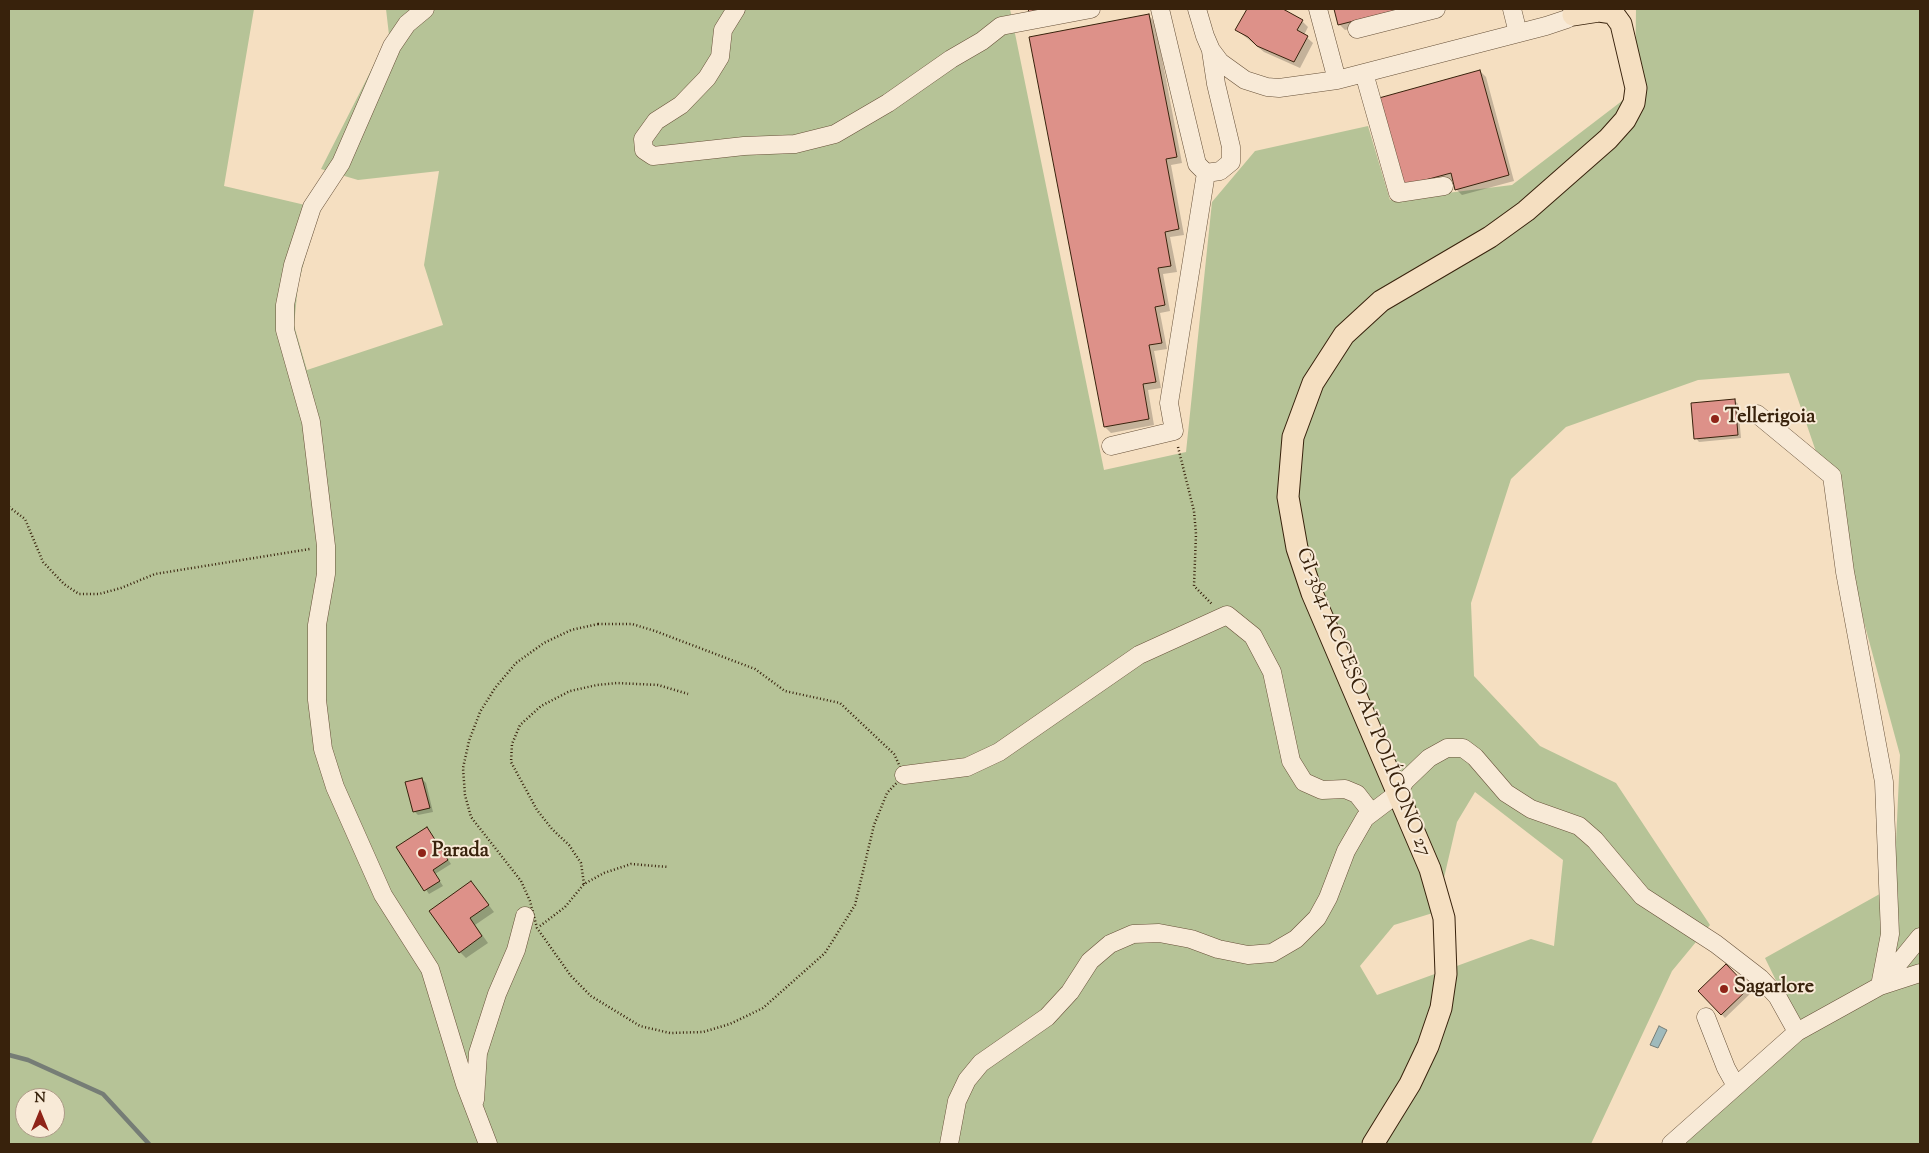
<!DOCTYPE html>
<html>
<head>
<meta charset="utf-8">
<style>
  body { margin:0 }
  #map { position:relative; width:1929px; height:1153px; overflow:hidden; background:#f5dfc1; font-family:"Sorts Mill Goudy",serif }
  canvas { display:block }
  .frame { position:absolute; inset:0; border:10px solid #38220c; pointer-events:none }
  .north { position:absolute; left:15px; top:1088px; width:50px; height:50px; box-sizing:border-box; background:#f8ead7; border:1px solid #ab9a86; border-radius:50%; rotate:0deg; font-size:14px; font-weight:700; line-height:20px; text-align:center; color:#38220c }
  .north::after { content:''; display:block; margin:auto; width:18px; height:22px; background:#8f2418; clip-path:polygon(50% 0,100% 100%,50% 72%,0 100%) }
</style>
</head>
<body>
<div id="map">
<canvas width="1929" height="1153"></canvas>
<div class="frame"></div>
<div class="north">N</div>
</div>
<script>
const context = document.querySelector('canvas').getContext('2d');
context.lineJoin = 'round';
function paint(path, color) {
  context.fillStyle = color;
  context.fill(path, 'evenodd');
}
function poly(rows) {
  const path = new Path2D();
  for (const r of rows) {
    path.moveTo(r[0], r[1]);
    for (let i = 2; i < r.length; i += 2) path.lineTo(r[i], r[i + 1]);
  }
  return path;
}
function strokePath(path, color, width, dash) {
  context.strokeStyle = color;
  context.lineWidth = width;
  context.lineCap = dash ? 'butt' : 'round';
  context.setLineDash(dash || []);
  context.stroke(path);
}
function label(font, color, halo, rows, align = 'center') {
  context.font = font + ' "Sorts Mill Goudy",serif';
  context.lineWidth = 4;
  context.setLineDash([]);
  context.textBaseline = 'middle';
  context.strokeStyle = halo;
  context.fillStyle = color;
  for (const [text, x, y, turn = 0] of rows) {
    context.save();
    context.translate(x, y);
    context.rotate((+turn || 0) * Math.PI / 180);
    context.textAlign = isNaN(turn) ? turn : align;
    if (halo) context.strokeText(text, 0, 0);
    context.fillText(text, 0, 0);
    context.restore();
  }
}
paint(poly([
  [9,9,254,9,224,186,318,208,298,285,294,325,307,370,443,325,424,265,439,171,358,180,321,169,389,35,386,9,1010,9,1104,470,1186,452,1212,202,1255,151,1368,126,1390,200,1512,185,1635,91,1636,9,1920,9,1920,1144,1681,1144,1804,1038,1765,958,1894,886,1900,755,1824,475,1789,373,1698,380,1566,427,1511,479,1471,603,1474,676,1540,746,1616,783,1710,925,1672,971,1591,1144,9,1144],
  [1475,792,1563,860,1554,946,1531,939,1377,995,1360,966,1394,925,1436,912,1457,822],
  [25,1098,55,1098,55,1128,25,1128]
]), '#b6c397');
const water = poly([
  [1659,1026,1667,1030,1658,1048,1650,1045,1659,1026]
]);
paint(water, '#9fbabc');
strokePath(water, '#767d76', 1);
paint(poly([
  [1248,9,1261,12,1263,9,1280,9,1302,21,1308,27,1304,35,1313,43,1300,68,1264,52,1237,30],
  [1335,9,1430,9,1345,30,1339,24],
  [1149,16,1155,22,1182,163,1171,165,1184,235,1170,237,1177,272,1163,274,1170,311,1160,313,1167,349,1154,351,1161,388,1148,390,1154,425,1111,433,1105,427],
  [1480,71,1486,77,1514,181,1462,195,1456,189,1454,180,1410,191],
  [1734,400,1738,404,1741,438,1699,442,1696,438],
  [422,779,426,783,433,812,418,815,414,811],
  [427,828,451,864,435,874,443,886,429,894,397,847],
  [471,882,494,912,475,925,488,943,466,958,460,952],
  [1726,966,1752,992,1725,1018,1699,991]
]), '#0003');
strokePath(poly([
  [9,1055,28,1060,103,1094,149,1144]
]), '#767d76', 4.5);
const building = poly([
  [1028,9,1043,9,1029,12,1028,9],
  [1247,9,1283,9,1303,20,1297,30,1308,36,1294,62,1257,46,1248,37,1235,30,1247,9],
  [1334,9,1401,9,1338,25,1334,9],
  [1149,14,1177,157,1166,159,1179,229,1165,232,1171,266,1158,268,1165,305,1155,307,1162,343,1149,345,1156,382,1143,384,1149,419,1104,427,1029,37,1149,14],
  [1480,70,1509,175,1455,190,1451,173,1403,186,1379,98,1480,70],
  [1735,399,1738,435,1694,439,1691,403,1735,399],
  [422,778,430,808,413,812,405,782,422,778],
  [427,827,448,860,433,870,440,881,424,891,396,847,427,827],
  [471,881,489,905,470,918,482,936,459,953,429,911,471,881],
  [1726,964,1749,988,1721,1015,1698,991,1726,964]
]);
paint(building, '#dd9189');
strokePath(building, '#38220c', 1);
const minor = poly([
  [425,9,407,24,392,46,341,163,312,207,293,265,285,305,285,330,311,422,326,546,326,574,317,625,317,700,323,749,335,787,383,895,430,969,465,1084,488,1144],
  [736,9,723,30,720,57,707,78,681,105,656,121,643,139,644,150,653,156,744,146,795,144,835,134,888,103,951,59,982,41,1001,26,1091,9],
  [1160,9,1197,164,1206,173,1220,171,1231,162,1231,147,1216,84,1211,51],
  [1197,9,1205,36,1211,50,1220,62,1245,80,1267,87,1279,88,1337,80,1546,26,1567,19,1580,9],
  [1318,9,1337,80],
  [1512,9,1518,33],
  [1357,29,1436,9],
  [1364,73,1398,193,1444,186],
  [1757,414,1832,476,1845,572,1884,782,1890,934,1880,986,1920,973],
  [1111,446,1174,431,1169,403,1206,173],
  [904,775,967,767,999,752,1139,655,1227,615,1253,636,1272,672,1291,761,1304,782,1322,790,1345,789,1357,794,1371,812],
  [1706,1017,1726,1068,1736,1086],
  [475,1100,478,1053,497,994,516,950,525,916],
  [949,1144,957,1101,967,1080,981,1063,1047,1017,1070,992,1090,961,1110,944,1133,934,1159,933,1191,939,1218,949,1248,955,1272,953,1296,939,1317,918,1328,898,1346,851,1365,818,1398,793,1405,781,1429,758,1447,748,1463,748,1475,757,1506,793,1531,809,1579,826,1595,840,1642,896,1716,944,1760,978,1777,996,1797,1032],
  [1671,1144,1797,1032,1880,986,1920,937]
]);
const major = poly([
  [1573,15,1599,11,1613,13],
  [1373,1144,1410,1084,1428,1046,1441,1008,1446,974,1444,918,1430,869,1312,593,1297,548,1288,497,1293,437,1313,383,1344,335,1381,301,1490,237,1526,211,1608,139,1625,120,1634,103,1636,88,1621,24,1613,13]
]);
strokePath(minor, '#675139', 19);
strokePath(major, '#38220c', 23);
strokePath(poly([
  [1178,447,1194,511,1196,534,1194,586,1212,604],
  [9,507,25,519,43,562,64,584,79,594,99,594,121,588,155,574,310,549],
  [598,624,632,624,655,631,755,669,785,691,840,703,894,754,904,775,887,793,874,825,855,905,825,953,763,1008,730,1024,703,1032,670,1033,640,1026,591,996,571,976,537,928,530,901,521,881,471,817,465,795,463,768,469,741,480,712,495,688,516,663,544,643,571,630,598,624],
  [584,884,581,863,569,845,552,829,537,810,511,762,512,744,520,725,541,706,570,691,597,685,617,683,658,685,688,694],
  [540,926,565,907,584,884,604,873,631,864,668,867]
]), '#38220c', 2.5, [1, 2.5]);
strokePath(minor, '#f8ead7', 18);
strokePath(major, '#f5dfc1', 21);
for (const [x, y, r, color] of [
  [1715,419,5,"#8f2418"],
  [422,853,5,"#8f2418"],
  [1724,989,5,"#8f2418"]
]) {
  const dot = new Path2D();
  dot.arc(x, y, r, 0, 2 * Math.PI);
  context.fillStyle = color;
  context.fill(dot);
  strokePath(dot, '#f8ead7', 2);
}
label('bold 20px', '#38220c', '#f8ead7', [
  ["Tellerigoia",1725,419],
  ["Parada",432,853],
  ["Sagarlore",1734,989]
], 'left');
label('20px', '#38220c', '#f8ead7', [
  ["GI-3841 ACCESO AL POLÍGONO 27",1362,703,68]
]);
</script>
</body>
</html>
